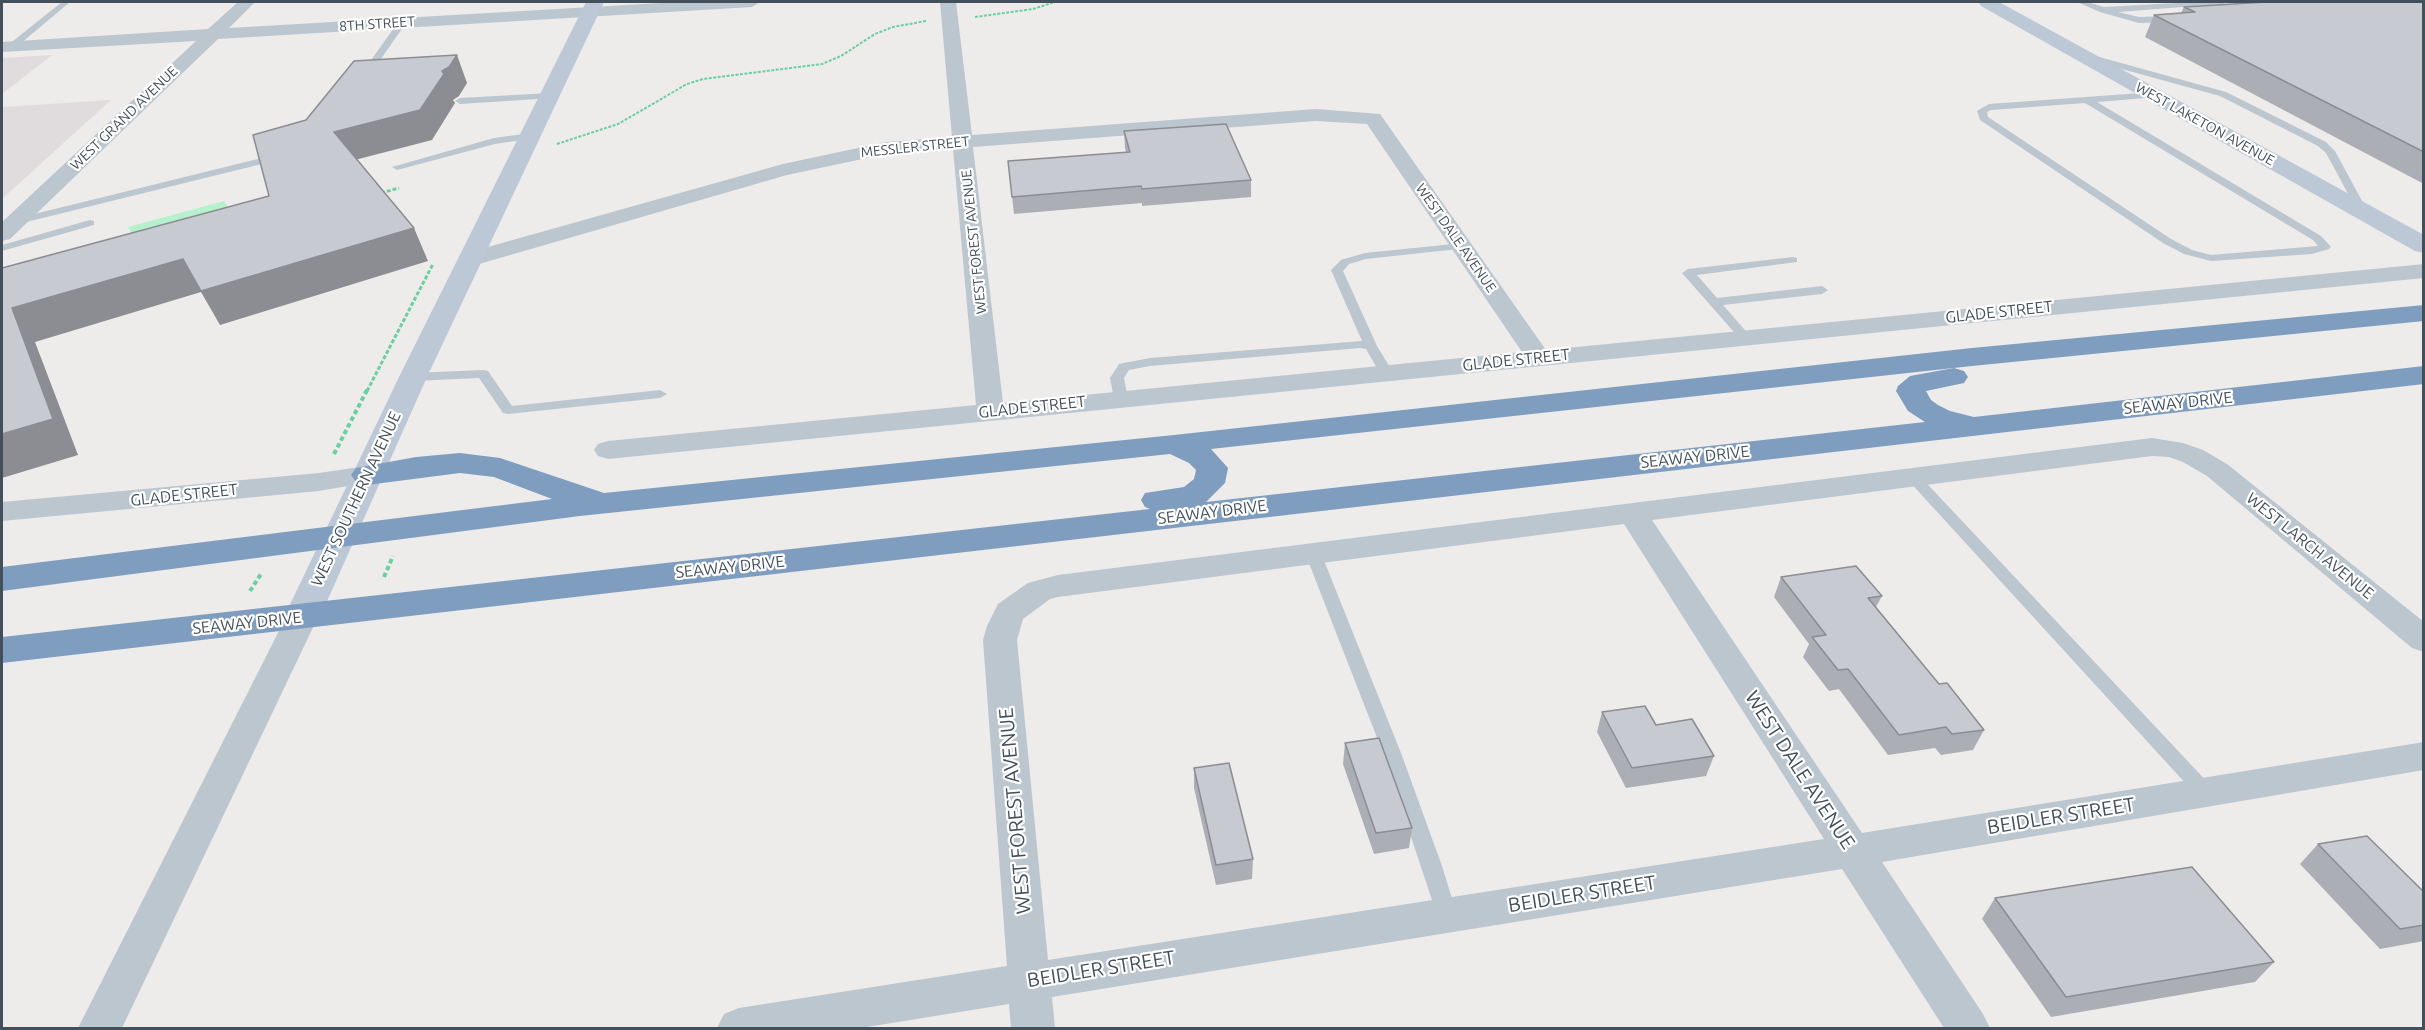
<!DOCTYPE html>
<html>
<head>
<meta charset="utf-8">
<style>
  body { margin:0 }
  #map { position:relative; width:2425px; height:1030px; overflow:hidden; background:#eeebeb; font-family:Ubuntu,sans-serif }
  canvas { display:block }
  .frame { position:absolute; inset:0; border:3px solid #434f5a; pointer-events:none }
</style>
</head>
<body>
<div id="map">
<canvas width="2425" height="1030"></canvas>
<div class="frame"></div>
</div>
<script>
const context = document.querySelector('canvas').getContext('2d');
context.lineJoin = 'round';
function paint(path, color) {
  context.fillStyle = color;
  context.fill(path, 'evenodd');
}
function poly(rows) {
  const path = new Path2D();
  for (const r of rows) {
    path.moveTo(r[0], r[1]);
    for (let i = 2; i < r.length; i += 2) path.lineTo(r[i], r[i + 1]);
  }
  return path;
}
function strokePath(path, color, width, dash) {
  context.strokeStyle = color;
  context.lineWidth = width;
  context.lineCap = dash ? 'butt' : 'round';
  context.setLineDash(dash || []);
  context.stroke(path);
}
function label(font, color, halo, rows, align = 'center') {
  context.font = font + ' Ubuntu,sans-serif';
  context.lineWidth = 4.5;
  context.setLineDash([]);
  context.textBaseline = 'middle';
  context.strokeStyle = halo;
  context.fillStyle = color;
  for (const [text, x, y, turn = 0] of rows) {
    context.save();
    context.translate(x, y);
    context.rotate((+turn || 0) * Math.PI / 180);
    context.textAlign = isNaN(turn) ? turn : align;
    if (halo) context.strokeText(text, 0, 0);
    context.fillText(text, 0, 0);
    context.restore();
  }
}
paint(poly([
  [52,55,2,94,2,58],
  [111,100,2,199,2,107]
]), '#e0dcdd');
paint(poly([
  [224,201,237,221,139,248,128,227]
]), '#b5f1cc');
strokePath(poly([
  [975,17,1033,9,1055,2],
  [557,144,618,124,687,84,703,79,822,64,841,56,875,34,893,27,926,21]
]), '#6bd09f', 2, [3, 1.5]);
strokePath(poly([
  [381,193,399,188],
  [367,391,433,264]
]), '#6bd09f', 3, [4, 2]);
strokePath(poly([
  [334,454,367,390],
  [384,577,393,556],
  [250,591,261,574]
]), '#6bd09f', 4, [4.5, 3]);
paint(poly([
  [62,2,70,2,14,49,8,49,8,45,62,2],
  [2077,2,2087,2,2104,7,2194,2,2227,2,2223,4,2118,12,2139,17,2171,16,2175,19,2171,22,2139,23,2100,12,2077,2],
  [399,21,406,23,369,76,363,76,361,74,399,21],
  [2092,55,2226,92,2326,142,2335,151,2368,212,2367,214,2359,214,2326,153,2318,146,2220,96,2089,60,2089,56,2092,55],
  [2155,92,2160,95,2158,97,2097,102,2321,236,2331,247,2329,249,2312,254,2211,261,2184,254,2163,243,1980,120,1977,111,1989,104,2155,92],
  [2085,103,2313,240,2318,246,2211,255,2192,250,2171,239,1988,117,1987,112,1991,110,2085,103],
  [550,93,553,94,553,98,460,104,455,101,460,98,550,93],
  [531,133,535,134,535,138,495,144,397,170,392,167,494,138,531,133],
  [278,154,282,155,282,159,2,228,2,222,278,154],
  [90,220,94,221,94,225,2,251,2,245,90,220],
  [1463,243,1469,246,1467,248,1366,259,1349,264,1343,271,1377,346,1394,374,1392,377,1382,377,1366,349,1360,348,1150,366,1129,370,1124,378,1128,399,1121,403,1114,399,1110,378,1119,364,1124,363,1150,358,1362,341,1331,270,1341,260,1365,253,1463,243],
  [1793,257,1797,258,1797,262,1697,275,1717,298,1822,286,1828,290,1822,294,1723,305,1751,337,1745,341,1741,340,1682,273,1688,269,1793,257],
  [483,370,488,371,512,406,660,390,667,394,660,398,508,414,503,413,479,378,413,381,406,377,413,373,483,370],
  [1912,472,1917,473,2212,787,2214,792,2212,797,2205,799,2198,797,1907,479,1905,476,1912,472],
  [1313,548,1321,553,1401,753,1442,866,1457,915,1454,921,1447,924,1440,921,1437,915,1383,753,1305,553,1313,548]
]), '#bbc6cf');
paint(poly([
  [238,2,255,2,229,28,678,2,760,2,752,7,218,39,10,239,2,241,2,222,196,41,2,52,2,42,208,29,238,2],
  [940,2,956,2,972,135,1316,109,1380,114,1546,350,2424,264,2424,278,608,459,598,456,594,450,598,444,608,441,976,405,953,149,886,154,787,175,479,264,471,266,463,264,459,259,463,254,783,164,886,142,952,137,940,2],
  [1316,121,1367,124,1522,352,1003,403,973,147,1316,121],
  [2152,438,2183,443,2203,450,2227,464,2424,622,2424,652,2412,648,2207,476,2183,462,2169,457,2152,456,1652,520,1862,833,2424,742,2424,770,1882,862,1983,1014,1990,1028,1944,1028,1842,869,1052,997,1055,1028,1011,1028,1009,1004,861,1028,717,1028,724,1014,739,1008,1007,966,983,640,987,626,998,604,1028,583,1058,575,2152,438],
  [1624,524,1824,839,1048,960,1017,640,1023,619,1050,599,1058,597,1624,524],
  [367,466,377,469,381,475,377,481,319,491,2,521,2,502,319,473,367,466],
  [302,606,314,609,318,617,122,1028,78,1028,286,617,290,609,302,606]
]), '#bbc6cf');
paint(poly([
  [586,2,604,2,427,377,320,617,315,626,302,630,289,626,284,617,399,377,586,2],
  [1978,2,1999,2,2424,235,2424,253,2415,251,1981,6,1978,2]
]), '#bcc8d6');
paint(poly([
  [2424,305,2424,321,1972,366,1211,449,1228,468,1225,483,1206,502,1925,422,1908,411,1896,391,1898,386,1910,376,1954,368,1964,371,1968,377,1964,383,1926,391,1931,400,1938,405,1950,411,1974,417,2424,366,2424,384,2,663,2,637,1150,509,1145,507,1141,500,1145,493,1184,487,1194,479,1196,470,1189,463,1170,454,580,516,2,591,2,567,552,499,494,477,460,473,367,485,356,482,351,475,356,468,416,457,460,453,500,458,604,493,1174,435,1972,348,2424,305]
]), '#7f9dbf');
paint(poly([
  [2424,2,2424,184,2145,37,2154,15,2181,13,2184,7],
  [1124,131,1251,180,1251,197,1142,206,1142,203,1014,214,1008,161,1126,152,1125,148],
  [1781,577,1882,596,1876,607,1939,684,1984,730,1973,750,1941,755,1935,748,1888,755,1839,689,1829,691,1803,657,1809,644,1774,597],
  [1602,712,1656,725,1714,756,1706,776,1626,788,1597,732],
  [1345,743,1412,828,1409,848,1374,854,1343,764],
  [1194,768,1253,859,1252,879,1216,885,1194,788],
  [2318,844,2424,892,2424,941,2380,949,2300,864],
  [1995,898,2274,962,2255,982,2051,1017,1982,919]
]), '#abaeb4');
paint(poly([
  [457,55,467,83,459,96,453,100,455,103,432,140,347,162,334,132,442,71],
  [414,228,428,261,220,325,201,292,35,342,78,455,2,478,2,434,12,308,183,259]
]), '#8b8d92');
const building = poly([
  [2266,2,2424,2,2424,152,2154,15,2195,12,2184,7,2266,2],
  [457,55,449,67,442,71,444,74,420,110,334,132,414,228,201,291,183,259,12,308,53,419,2,434,2,268,269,196,253,135,306,120,354,61,457,55],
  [1226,124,1251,180,1142,189,1141,186,1012,197,1008,161,1130,152,1124,131,1226,124],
  [1856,566,1882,596,1868,598,1939,684,1947,683,1984,730,1952,734,1946,727,1899,735,1848,669,1838,670,1812,637,1826,635,1781,577,1856,566],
  [1645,706,1656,725,1692,719,1714,756,1632,768,1602,712,1645,706],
  [1379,738,1412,828,1376,833,1345,743,1379,738],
  [1229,763,1253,859,1216,865,1194,768,1229,763],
  [2367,836,2424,892,2424,925,2400,929,2318,844,2367,836],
  [2192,867,2274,962,2066,997,1995,898,2192,867]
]);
paint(building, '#c7cad1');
strokePath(building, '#8b8d92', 1.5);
label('14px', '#434f5a', '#fff', [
  ["8TH STREET",377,24,-4],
  ["WEST GRAND AVENUE",124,118,-44],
  ["WEST LAKETON AVENUE",2205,124,29],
  ["MESSLER STREET",915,147,-6],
  ["WEST DALE AVENUE",1456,238,55],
  ["WEST FOREST AVENUE",974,242,-96]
]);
label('16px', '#434f5a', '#fff', [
  ["GLADE STREET",1999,312,-6],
  ["GLADE STREET",1516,360,-6],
  ["SEAWAY DRIVE",2178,403,-6],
  ["GLADE STREET",1032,407,-6],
  ["SEAWAY DRIVE",1695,457,-6],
  ["GLADE STREET",184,495,-6],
  ["WEST SOUTHERN AVENUE",356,499,-65],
  ["SEAWAY DRIVE",1212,512,-7],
  ["WEST LARCH AVENUE",2310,546,39],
  ["SEAWAY DRIVE",730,567,-6],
  ["SEAWAY DRIVE",247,623,-6]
]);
label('20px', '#434f5a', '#fff', [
  ["WEST DALE AVENUE",1800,770,57],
  ["WEST FOREST AVENUE",1015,811,-95],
  ["BEIDLER STREET",2061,816,-9],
  ["BEIDLER STREET",1582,894,-9],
  ["BEIDLER STREET",1101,969,-9]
]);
</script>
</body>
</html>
